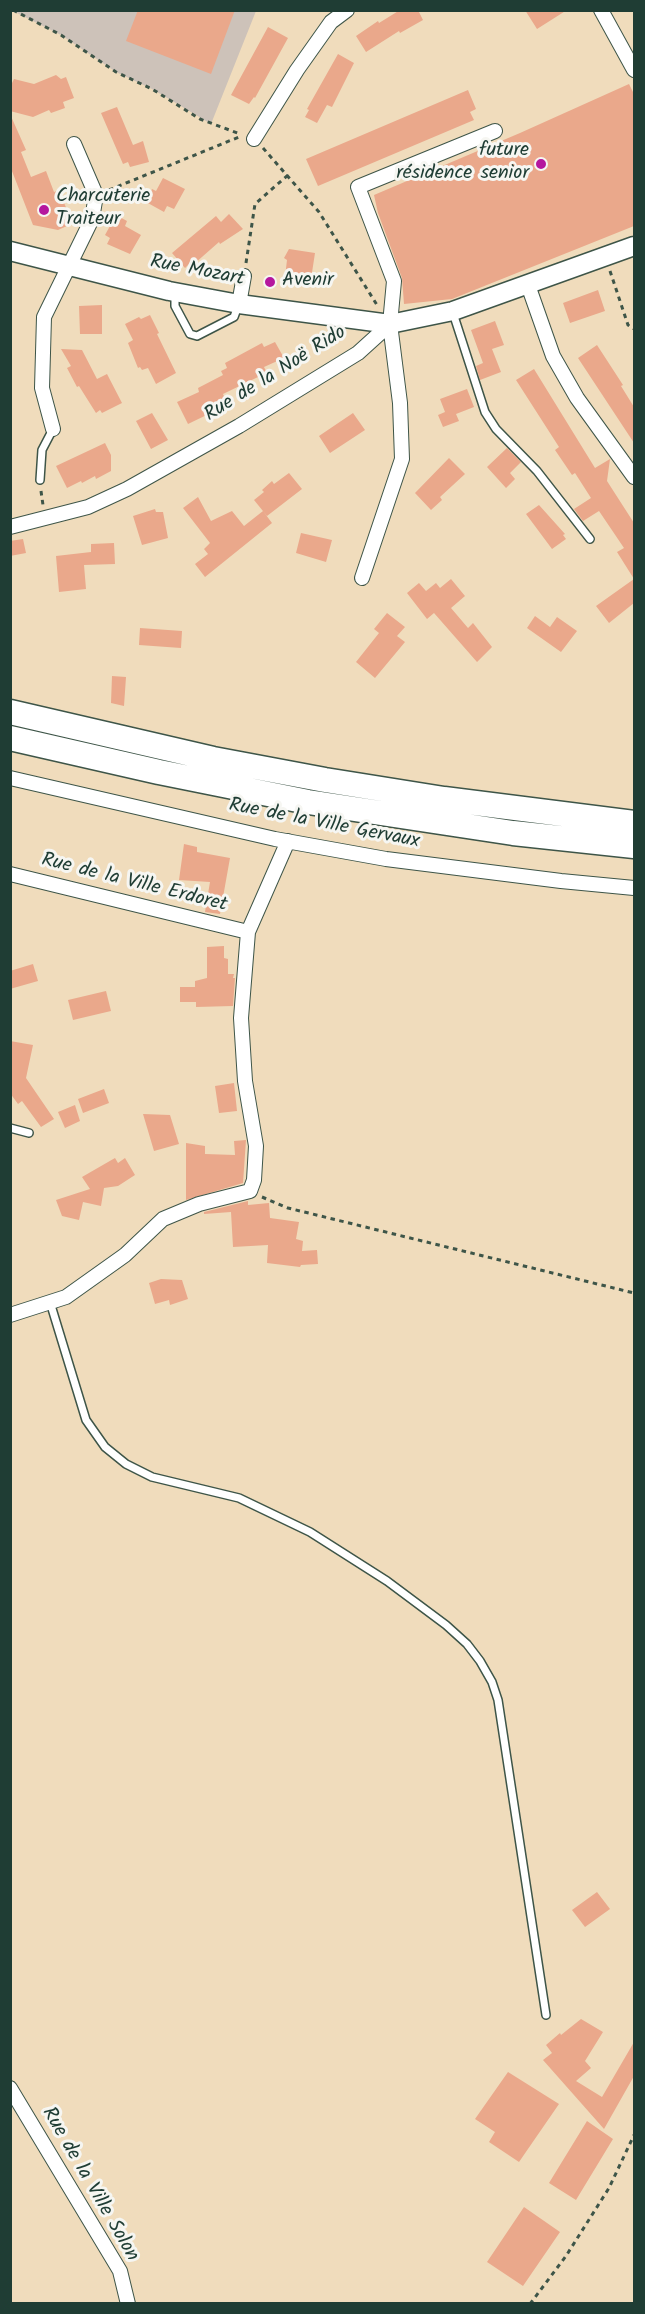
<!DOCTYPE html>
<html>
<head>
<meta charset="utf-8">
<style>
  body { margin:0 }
  #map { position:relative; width:645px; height:2314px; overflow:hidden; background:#f0dcbc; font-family:Kalam,sans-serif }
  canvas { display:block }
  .frame { position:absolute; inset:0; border:12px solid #1f3d34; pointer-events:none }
</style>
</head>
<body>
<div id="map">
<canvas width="645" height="2314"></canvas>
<div class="frame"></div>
</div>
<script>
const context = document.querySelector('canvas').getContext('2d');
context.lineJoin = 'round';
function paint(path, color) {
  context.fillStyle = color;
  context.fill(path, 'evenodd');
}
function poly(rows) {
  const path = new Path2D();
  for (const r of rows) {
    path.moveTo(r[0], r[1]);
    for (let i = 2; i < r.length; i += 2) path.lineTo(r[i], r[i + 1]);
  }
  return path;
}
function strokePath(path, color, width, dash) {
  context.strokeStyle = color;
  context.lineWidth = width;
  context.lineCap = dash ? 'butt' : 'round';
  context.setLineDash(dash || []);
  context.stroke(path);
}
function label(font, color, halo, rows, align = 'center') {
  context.font = font + ' Kalam,sans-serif';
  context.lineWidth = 6;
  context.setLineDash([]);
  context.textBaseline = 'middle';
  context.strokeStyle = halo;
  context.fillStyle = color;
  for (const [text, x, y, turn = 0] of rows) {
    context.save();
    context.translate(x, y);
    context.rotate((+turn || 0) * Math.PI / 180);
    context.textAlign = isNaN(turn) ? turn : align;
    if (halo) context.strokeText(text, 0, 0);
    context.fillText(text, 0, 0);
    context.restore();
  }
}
paint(poly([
  [13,11,256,11,211,124,152,89,116,72,61,35]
]), '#cdc2b9');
paint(poly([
  [138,10,235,10,211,74,126,41],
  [400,10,418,10,423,20,400,33,399,31,366,52,356,36,378,21,379,23],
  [525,10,567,10,537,29],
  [268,27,288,38,255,98,254,97,249,104,231,95],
  [338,54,354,63,332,107,327,105,317,123,305,117,309,110,307,109],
  [56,75,61,79,66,77,74,98,63,102,65,108,51,113,49,110,33,117,10,111,10,87,14,79,34,84],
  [629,84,634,94,634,226,452,299,404,304,402,278,378,213,374,195,520,133],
  [468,90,476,109,470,112,474,120,318,186,306,159],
  [117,107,133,145,143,141,149,162,130,167,128,162,123,164,101,113],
  [10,114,26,150,21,152,31,177,46,171,54,192,59,190,69,215,64,217,67,226,58,230,33,225,10,166],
  [163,178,185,189,174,209,167,206,164,212,146,202,152,189,156,191],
  [229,214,243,229,220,244,219,242,194,264,192,261,185,268,172,253,216,216,221,222],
  [116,215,127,221,125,226,141,235,130,254,107,244,110,238,105,235],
  [289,249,315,253,311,279,285,277,287,260,284,258],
  [598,290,605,311,570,323,563,303],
  [102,305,102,334,80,334,79,306],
  [150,315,159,333,157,334,176,373,156,384,148,368,142,370,140,367,138,368,128,343,133,340,125,324,139,317,141,319],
  [495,321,504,345,492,349,501,372,480,380,476,366,483,363,471,330],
  [275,342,284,358,264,367,266,371,258,377,223,394,226,401,218,406,219,409,188,424,177,402,199,392,198,388,223,375,221,371,227,368,225,363,262,343,264,347],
  [597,345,623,385,621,386,634,407,634,443,578,358],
  [61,349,82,350,97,379,107,374,122,403,102,413,100,410,96,413,84,394,79,386,77,387,67,368,71,366],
  [534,369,595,468,610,459,607,481,634,523,634,603,609,623,596,606,634,579,617,552,624,548,599,511,583,521,574,509,591,498,575,473,572,475,555,450,559,447,516,380],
  [467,389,474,407,456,414,459,421,443,427,438,415,445,412,440,399],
  [152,413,168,440,151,449,136,421],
  [353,413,365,430,330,453,319,436],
  [105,443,111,455,111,471,96,479,95,476,82,483,81,481,67,488,56,466],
  [507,448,521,462,510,473,515,479,506,488,487,467],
  [449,458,465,474,440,497,442,500,431,510,415,493],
  [289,473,302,489,267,516,254,500,264,492,262,490,272,481,274,484],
  [198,497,211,521,232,511,244,526,263,511,272,523,205,577,195,564,208,554,204,549,210,543,183,508],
  [539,505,565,534,563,535,566,539,552,549,526,514],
  [155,509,156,512,163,512,168,538,142,545,133,516],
  [301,533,332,540,326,562,296,553],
  [23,539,26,553,10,556,10,541],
  [114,543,115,564,84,565,86,589,59,592,56,556,91,552,91,544],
  [451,579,465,596,451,608,468,628,473,623,492,647,477,662,434,613,427,619,407,593,419,583,426,591,436,583,440,588],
  [387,613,405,627,397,636,405,642,375,678,356,662,379,633,374,629],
  [535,616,550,627,557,617,577,631,561,652,527,628],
  [140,628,182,631,181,648,139,645],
  [112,676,126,677,124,706,111,703],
  [184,844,197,847,197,852,230,858,220,914,205,912,210,882,179,880],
  [224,946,224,958,228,959,228,974,234,974,233,978,235,978,233,1006,196,1007,196,1002,180,1002,180,987,195,987,195,981,207,978,207,947],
  [33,964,38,981,10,989,10,971],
  [106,991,111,1011,73,1020,68,1000],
  [10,1041,33,1045,26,1078,54,1119,41,1127,22,1101,18,1104,10,1093],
  [234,1083,237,1111,219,1113,215,1086],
  [104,1089,109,1103,83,1113,78,1099],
  [75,1105,80,1121,65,1128,58,1112],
  [143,1114,170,1115,179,1144,154,1151],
  [246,1140,243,1183,186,1200,186,1143,205,1146,205,1154,235,1155,234,1141],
  [115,1158,118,1163,125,1158,135,1175,118,1186,104,1188,101,1206,83,1202,79,1220,62,1216,56,1200,90,1189,82,1177],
  [248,1201,248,1205,269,1203,270,1218,299,1222,296,1239,303,1241,302,1251,317,1250,318,1264,301,1265,300,1267,267,1263,268,1245,233,1247,231,1212,204,1214,204,1212],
  [161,1279,182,1280,188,1299,170,1305,169,1300,155,1304,149,1283],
  [597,1892,610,1909,585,1927,572,1910],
  [581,2019,603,2032,585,2061,591,2068,576,2081,602,2097,634,2042,634,2076,604,2129,543,2060,552,2053,546,2045,560,2033,561,2035],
  [508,2072,559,2104,519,2162,489,2142,495,2132,475,2119],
  [587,2121,613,2139,576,2200,549,2183],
  [524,2207,560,2232,523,2286,487,2262]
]), '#eaa88b');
const lane = poly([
  [175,293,175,306,190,334,197,336,234,317,238,306],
  [453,313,485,412,496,429,537,471,590,539],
  [40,480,42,450,53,429],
  [10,1128,29,1133],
  [50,1302,86,1420,105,1447,126,1464,152,1477,239,1498,310,1532,387,1581,446,1625,467,1644,480,1661,492,1682,498,1700,546,2015]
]);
const street = poly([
  [601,10,634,70],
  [254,139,297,70,331,22,347,10],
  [528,285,553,356,577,398,634,477],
  [239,304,244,276],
  [53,429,42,388,44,317,92,219,96,195,74,144],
  [10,527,88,507,127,489,239,426,358,353,390,324],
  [362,578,402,459,400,403,390,324,394,281,358,187,495,131],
  [10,778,275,839,386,859,561,881,634,888],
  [10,874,248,932],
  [10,1315,66,1297,125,1255,163,1219,199,1204,250,1191,254,1180,256,1146,245,1081,241,1018,248,932,288,841],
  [10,2088,120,2271,128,2304]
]);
const secondary = poly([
  [10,251,169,291,239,304,390,324,453,311,634,246]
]);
const highway = poly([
  [10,712,213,759,325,780,444,799,634,823],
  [10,738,159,772,308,802,513,833,634,846]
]);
strokePath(lane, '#3e5548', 10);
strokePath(street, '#3e5548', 16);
strokePath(secondary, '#3e5548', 21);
strokePath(highway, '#3e5548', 27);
strokePath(poly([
  [13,10,61,35,116,72,152,89,200,119,240,134],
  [263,148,319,212,377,305],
  [109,190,239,137],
  [246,263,255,204,288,175],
  [610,271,628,325,634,329],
  [41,491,43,505],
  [262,1197,288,1208,634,1293],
  [530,2304,566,2256,609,2188,634,2135]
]), '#3e5548', 3, [4.5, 4.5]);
strokePath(lane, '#fff', 7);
strokePath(street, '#fff', 14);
strokePath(secondary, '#fff', 18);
strokePath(highway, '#fff', 24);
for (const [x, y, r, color] of [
  [541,164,6,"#b5179e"],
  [44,210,6,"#b5179e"],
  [270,282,6,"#b5179e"]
]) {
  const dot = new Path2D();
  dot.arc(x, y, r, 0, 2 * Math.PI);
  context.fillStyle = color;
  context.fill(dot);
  strokePath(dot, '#f6f6f2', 2);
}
label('20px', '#1f3d34', '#f6f6f2', [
  ["future",529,152,"right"],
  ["résidence senior",529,175,"right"],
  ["Charcuterie",56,198],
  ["Traiteur",56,221],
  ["Avenir",282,282]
], 'left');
label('20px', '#1f3d34', '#f6f6f2', [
  ["Rue Mozart",197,272,11],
  ["Rue de la Noë Rido",276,375,-32],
  ["Rue de la Ville Gervaux",324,825,11],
  ["Rue de la Ville Erdoret",134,884,14],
  ["Rue de la Ville Solon",89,2185,60]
]);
</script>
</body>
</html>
